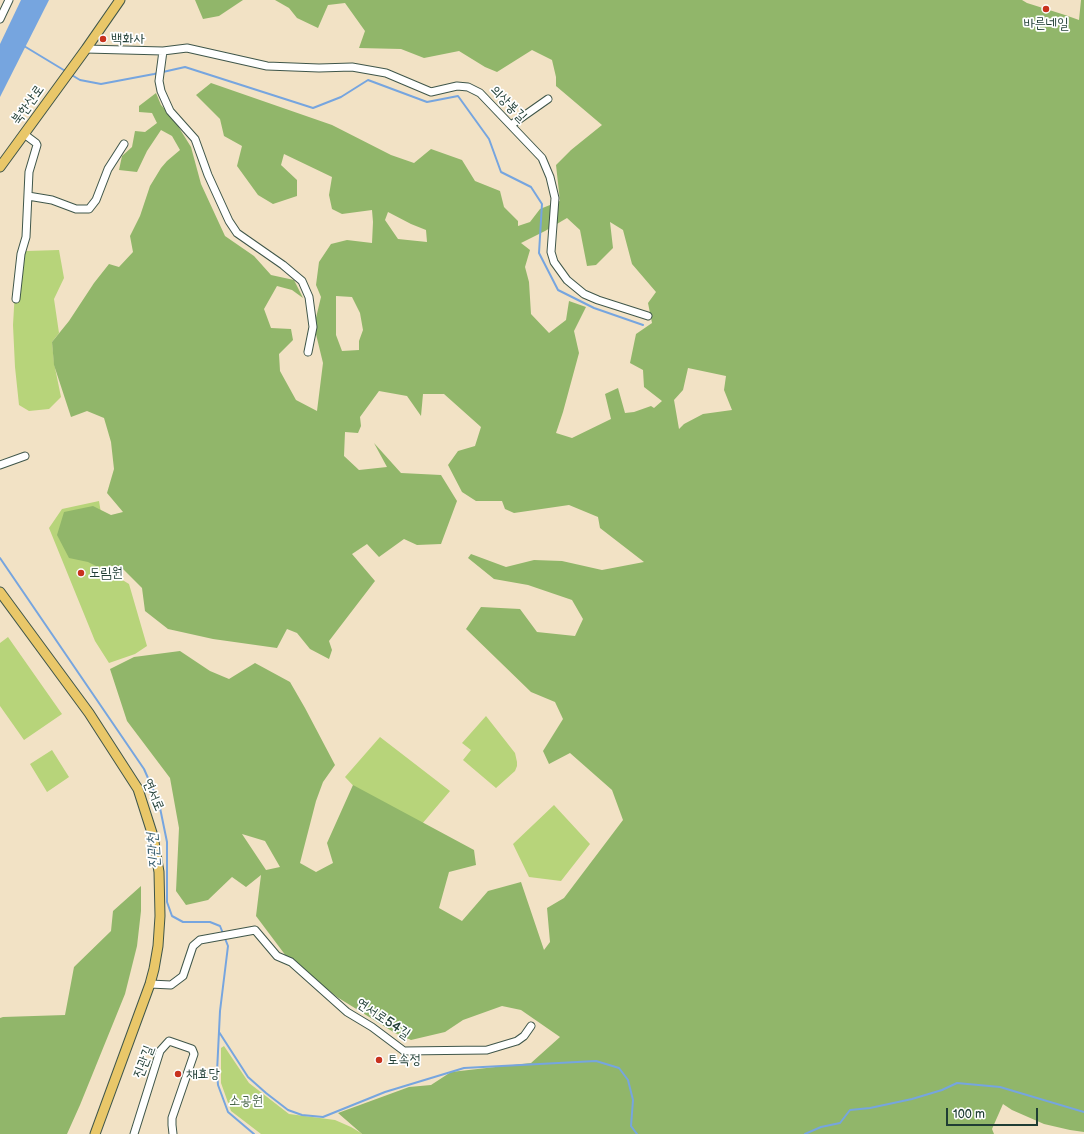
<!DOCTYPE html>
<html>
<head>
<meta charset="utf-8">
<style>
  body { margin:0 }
  #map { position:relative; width:1084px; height:1134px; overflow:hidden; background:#f2e2c5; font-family:"Balsamiq Sans",sans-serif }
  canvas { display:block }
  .scale { position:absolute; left:946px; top:1108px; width:92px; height:18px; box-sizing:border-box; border:2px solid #1f3d34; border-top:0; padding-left:5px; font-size:12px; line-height:14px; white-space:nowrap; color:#1f3d34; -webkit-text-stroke:3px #fff; paint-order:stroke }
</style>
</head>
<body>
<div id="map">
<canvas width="1084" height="1134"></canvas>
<div class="scale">100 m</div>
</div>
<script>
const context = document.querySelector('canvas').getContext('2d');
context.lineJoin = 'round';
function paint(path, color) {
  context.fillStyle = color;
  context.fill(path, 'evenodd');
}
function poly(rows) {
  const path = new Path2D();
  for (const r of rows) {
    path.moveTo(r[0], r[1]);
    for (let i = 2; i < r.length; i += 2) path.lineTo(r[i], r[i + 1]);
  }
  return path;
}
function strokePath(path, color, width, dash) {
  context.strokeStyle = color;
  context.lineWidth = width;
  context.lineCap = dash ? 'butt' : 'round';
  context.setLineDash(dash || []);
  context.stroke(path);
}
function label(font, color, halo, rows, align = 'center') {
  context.font = font + ' "Balsamiq Sans","Poor Story",sans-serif';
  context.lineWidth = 3.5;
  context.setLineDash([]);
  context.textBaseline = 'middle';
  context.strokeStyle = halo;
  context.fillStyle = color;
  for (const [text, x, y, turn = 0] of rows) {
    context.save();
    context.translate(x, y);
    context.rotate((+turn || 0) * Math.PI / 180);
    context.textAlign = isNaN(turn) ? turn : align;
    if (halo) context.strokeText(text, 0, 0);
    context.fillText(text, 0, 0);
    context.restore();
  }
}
paint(poly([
  [59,250,64,278,54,299,59,333,52,342,54,363,61,397,49,409,29,411,19,405,15,367,13,325,17,256,26,251],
  [99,501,111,573,129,584,147,646,135,654,109,663,95,641,49,528,62,509],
  [8,637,62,714,24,740,0,706,0,643],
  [486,716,515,753,517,762,517,766,515,771,496,788,463,760,471,750,462,743],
  [380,737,450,791,416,831,364,797,345,777],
  [52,750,69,777,47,792,30,764],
  [554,805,590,844,561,881,529,877,513,844],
  [224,1046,249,1083,289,1114,335,1120,351,1127,361,1133,362,1134,261,1134,231,1111,221,1083,221,1048]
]), '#b7d47a');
paint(poly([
  [195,0,243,0,219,16,203,19],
  [275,0,1022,0,1027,3,1065,15,1079,20,1081,0,1084,0,1084,1132,1070,1130,1044,1124,1012,1110,1003,1104,992,1129,994,1134,362,1134,361,1133,338,1113,409,1087,431,1085,451,1072,531,1063,560,1037,521,1010,502,1006,463,1020,445,1032,411,1040,395,1033,337,997,286,956,256,916,261,875,246,887,232,877,208,900,186,905,176,891,179,828,170,778,127,721,110,669,134,657,180,651,210,671,229,679,255,663,290,682,305,708,335,765,323,782,316,801,300,863,316,872,333,863,327,843,353,785,474,850,476,865,449,872,439,908,462,921,488,891,521,882,544,950,550,942,547,908,564,898,623,820,612,790,570,753,549,764,543,751,563,719,555,702,531,692,466,629,481,607,520,609,537,632,575,636,583,619,572,600,528,585,494,579,468,558,471,554,506,567,534,560,562,561,602,570,644,562,600,528,598,517,569,505,514,513,505,509,502,501,476,501,462,492,448,465,458,451,475,446,481,427,444,394,423,394,421,416,407,396,379,391,360,417,361,426,358,433,345,432,344,456,359,470,387,467,374,443,401,473,441,475,457,501,441,544,417,545,404,539,379,557,367,544,352,554,375,581,329,641,332,650,329,659,310,649,297,633,287,629,277,648,213,639,168,629,145,611,142,588,120,566,96,566,88,562,69,558,57,535,64,512,93,506,111,515,123,512,107,493,114,469,111,442,104,418,87,411,71,417,54,365,52,342,69,321,94,283,109,264,119,267,133,252,130,236,140,216,150,186,161,168,167,161,180,150,172,136,161,130,147,151,137,172,119,170,122,156,132,147,135,131,145,132,157,123,152,113,139,112,139,106,156,93,161,105,173,118,191,147,201,184,225,236,254,256,271,275,294,280,303,298,292,290,277,286,264,309,271,328,291,329,293,340,279,354,280,371,296,400,317,411,323,363,314,326,321,297,316,285,319,262,331,244,347,240,372,243,373,222,372,210,342,214,332,209,329,195,332,177,284,154,281,165,297,180,297,196,273,204,258,195,237,166,242,146,224,136,220,119,196,95,211,83,332,125,391,155,414,163,431,149,462,160,475,181,500,191,504,207,518,221,518,226,530,222,540,209,560,201,556,165,571,150,602,125,556,86,556,77,552,60,532,50,497,72,485,67,459,51,424,58,401,49,359,48,365,31,345,3,328,5,318,28,297,18,289,8],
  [388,212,411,224,426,230,427,242,398,239,385,220],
  [567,218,580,230,587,266,596,265,613,248,610,222,623,230,632,264,656,292,648,303,652,323,636,334,630,363,643,370,644,387,662,401,654,408,651,406,634,412,625,413,618,388,605,394,611,419,572,438,556,433,563,412,579,353,574,331,586,307,569,301,566,320,549,333,531,314,529,282,525,267,530,250,521,243,545,231],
  [336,296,352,297,360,313,363,330,359,341,359,350,342,351,336,335],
  [688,368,726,376,724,390,732,410,703,414,684,424,679,429,674,400,683,390],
  [242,834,265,841,280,867,266,870],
  [141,886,141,911,137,946,125,994,80,1105,67,1134,0,1134,0,1018,3,1017,65,1015,74,967,111,931,113,911]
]), '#91b66a');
paint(poly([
  [21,0,49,0,0,97,0,44]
]), '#76a5df');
strokePath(poly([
  [24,46,67,72],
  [70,74,80,80,101,84,154,74,185,67,313,108,341,97,368,80,427,102,458,96,489,139,501,172,531,187,542,204,539,253,558,290,594,308,643,325],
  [0,558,144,769,159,803,167,842,167,902,172,916,183,922,210,922,220,926,228,946,220,1011,217,1072,218,1085,228,1112,254,1134],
  [219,1032,248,1077,266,1093,288,1110,302,1115,323,1117,385,1092,464,1068,596,1061,619,1068,628,1080,633,1100,631,1126,637,1134],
  [805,1134,821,1127,840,1123,850,1110,870,1108,912,1099,942,1090,957,1083,1000,1087,1084,1112]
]), '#76a5df', 2);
const minor = poly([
  [0,19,9,0],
  [86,49,163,51,187,48,267,66,319,68,352,67,386,73,431,92,457,86,468,87,480,93,542,158,550,177,555,198,551,252,554,262,567,280,584,294,598,300,648,316],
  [163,51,159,81,161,91,170,111,195,139,208,175,229,221,237,233,283,265,302,281,309,297,313,327,308,352],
  [511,125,548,99],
  [28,196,52,200,76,209,89,209,96,200,108,169,124,144],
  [16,299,21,254,26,237,29,172,37,145,36,143,24,134],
  [0,465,25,456],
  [150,984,171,985,183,976,193,946,200,940,255,930,277,956,291,962,347,1012,372,1027,404,1051,487,1050,517,1041,524,1036,531,1026],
  [134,1134,160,1051,169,1041,192,1049,194,1054,172,1118,172,1125,173,1134]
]);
const major = poly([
  [0,167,86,49,120,0],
  [0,592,89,713,138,789,153,836,159,872,160,916,158,946,154,969,150,984,95,1134]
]);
strokePath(minor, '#3f564a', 9);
strokePath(major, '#3f564a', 11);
strokePath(minor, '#fff', 7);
strokePath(major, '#e9c769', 9);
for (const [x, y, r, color] of [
  [1046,9,4,"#c8321e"],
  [103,39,4,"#c8321e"],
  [81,573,4,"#c8321e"],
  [379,1060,4,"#c8321e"],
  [178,1074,4,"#c8321e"]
]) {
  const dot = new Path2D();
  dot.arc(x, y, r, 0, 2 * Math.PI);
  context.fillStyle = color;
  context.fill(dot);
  strokePath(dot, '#fff', 1.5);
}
label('14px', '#1f3d34', '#fff', [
  ["바른네일",1046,24,"center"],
  ["백화사",111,39],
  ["도림원",89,573],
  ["토속정",387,1060],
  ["채효당",186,1074]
], 'left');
label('14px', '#1f3d34', '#fff', [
  ["의상봉길",508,104,45],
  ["북한산로",28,105,-54],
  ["연서로",153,795,67],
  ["연서로54길",383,1019,34],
  ["진관길",144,1062,-69]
]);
label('14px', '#456346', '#fff', [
  ["소공원",246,1101]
]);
label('italic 15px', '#3d6170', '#fff', [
  ["진관천",154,851,-94]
]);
</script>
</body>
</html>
